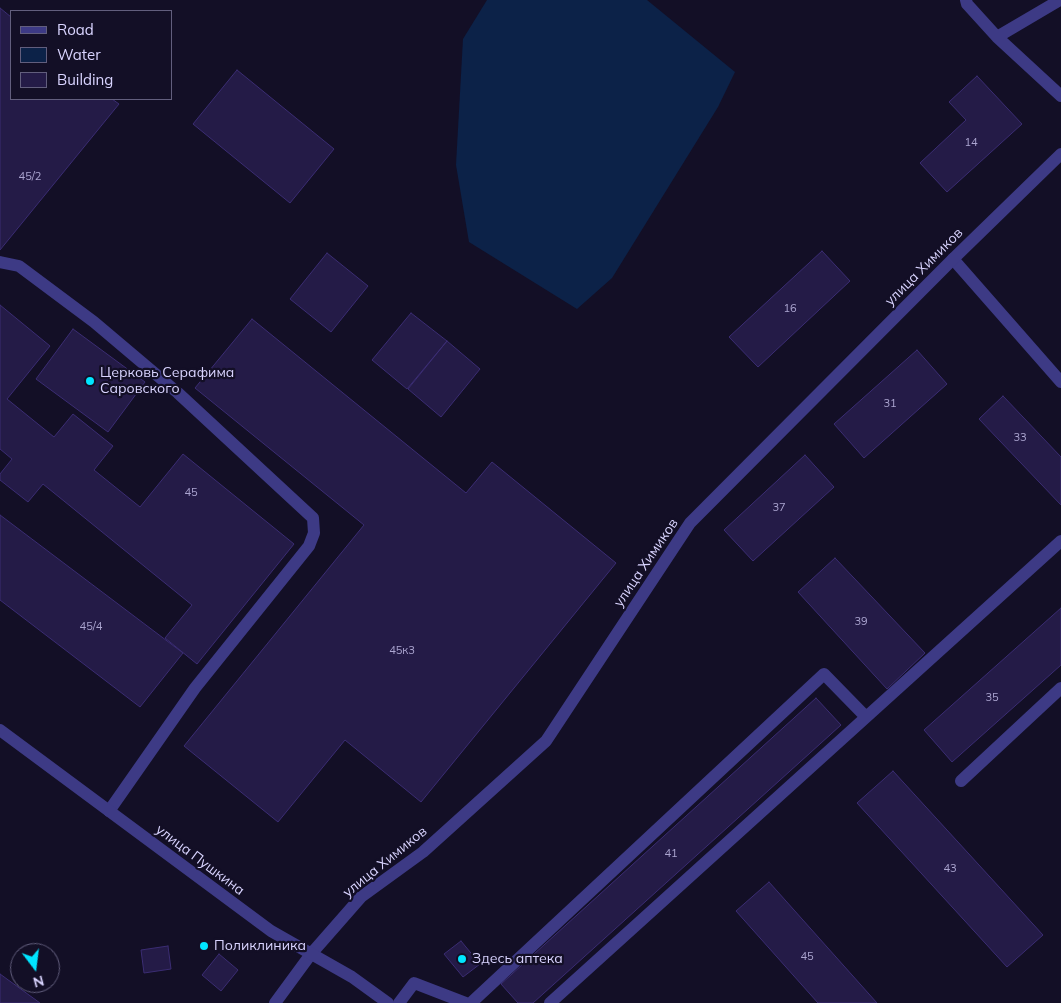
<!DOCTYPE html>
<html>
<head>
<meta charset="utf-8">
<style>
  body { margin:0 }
  #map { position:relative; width:1061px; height:1003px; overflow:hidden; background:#130f26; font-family:Mulish,sans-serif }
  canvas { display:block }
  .legend { position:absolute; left:10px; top:10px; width:162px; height:90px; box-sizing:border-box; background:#130f26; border:1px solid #625e7d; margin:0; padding:6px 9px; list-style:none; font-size:15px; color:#d9d4ff }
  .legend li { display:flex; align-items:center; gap:10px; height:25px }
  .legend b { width:25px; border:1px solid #625e7d }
  .north { position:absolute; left:10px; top:943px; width:50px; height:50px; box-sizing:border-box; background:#130f26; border:1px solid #625e7d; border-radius:50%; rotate:165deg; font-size:14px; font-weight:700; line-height:20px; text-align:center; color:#d9d4ff }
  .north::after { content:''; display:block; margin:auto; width:18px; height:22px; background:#00e5ff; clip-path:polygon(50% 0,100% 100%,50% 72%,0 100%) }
</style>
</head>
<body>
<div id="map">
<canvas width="1061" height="1003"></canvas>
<ul class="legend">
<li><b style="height:6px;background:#3d3a85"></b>Road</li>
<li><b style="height:14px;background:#0c2248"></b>Water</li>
<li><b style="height:14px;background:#241b47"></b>Building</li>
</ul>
<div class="north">N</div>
</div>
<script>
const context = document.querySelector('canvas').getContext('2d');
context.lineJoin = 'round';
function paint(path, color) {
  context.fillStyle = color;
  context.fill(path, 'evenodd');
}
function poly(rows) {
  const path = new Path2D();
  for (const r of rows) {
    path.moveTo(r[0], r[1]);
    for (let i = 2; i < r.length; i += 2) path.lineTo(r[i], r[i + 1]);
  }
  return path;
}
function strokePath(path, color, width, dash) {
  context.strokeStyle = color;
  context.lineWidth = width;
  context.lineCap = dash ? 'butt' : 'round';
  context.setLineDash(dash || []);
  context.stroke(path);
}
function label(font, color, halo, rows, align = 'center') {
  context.font = font + ' Mulish,sans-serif';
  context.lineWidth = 4.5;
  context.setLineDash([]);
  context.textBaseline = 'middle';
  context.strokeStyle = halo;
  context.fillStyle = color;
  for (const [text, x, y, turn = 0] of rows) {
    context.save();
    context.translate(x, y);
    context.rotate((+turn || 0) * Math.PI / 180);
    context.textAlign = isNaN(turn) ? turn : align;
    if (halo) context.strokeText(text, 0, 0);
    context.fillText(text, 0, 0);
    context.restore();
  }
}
paint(poly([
  [487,0,647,0,735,72,718,107,612,278,577,309,469,242,456,165,463,39]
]), '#0c2248');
const building = poly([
  [0,8,11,17,11,99,112,99,119,104,0,250,0,8],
  [237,70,334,149,290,203,193,124,237,70],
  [977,76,1022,124,947,192,920,163,966,120,949,102,977,76],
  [822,251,850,281,758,367,729,337,822,251],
  [327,253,368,286,331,332,290,299,327,253],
  [0,305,50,346,7,399,54,437,73,414,113,446,94,470,140,507,183,454,294,544,197,664,165,638,192,605,43,484,28,502,0,480,0,474,12,459,0,449,0,305],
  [411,313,447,341,407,389,372,360,411,313],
  [252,319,466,493,492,462,616,563,421,802,345,740,278,822,184,746,364,525,195,388,252,319],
  [73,329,145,382,108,432,36,379,73,329],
  [447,341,480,369,441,417,408,389,447,341],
  [917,350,947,384,864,458,834,424,917,350],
  [1003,396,1061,457,1061,505,979,419,1003,396],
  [805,455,834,487,753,561,724,530,805,455],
  [0,515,183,653,140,707,0,600,0,515],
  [835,558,925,653,887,689,798,592,835,558],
  [1061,608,1061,665,952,762,924,730,1061,608],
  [816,698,841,725,533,1003,518,1003,501,984,816,698],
  [893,771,1043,935,1007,967,857,803,893,771],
  [769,882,877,1003,818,1003,736,911,769,882],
  [461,941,480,964,463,977,444,954,461,941],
  [168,946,171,969,144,973,141,950,168,946],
  [219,954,238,970,221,991,202,975,219,954],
  [0,974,40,1003,0,1003,0,974]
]);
paint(building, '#241b47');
strokePath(building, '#3b2d73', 1);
strokePath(poly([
  [966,0,967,4,997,37,1061,96],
  [997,37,1060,0],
  [953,259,1061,382],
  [0,262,19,266,94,322,178,393,313,518,314,533,309,546,195,688,109,811],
  [961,781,1061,688],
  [399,1003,414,983,466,1003],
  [471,1003,824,674,866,717],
  [550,1003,1061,541]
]), '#3d3a85', 12);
strokePath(poly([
  [275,1003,311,954,361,897,423,852,546,741,690,523,953,259,1061,154]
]), '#3d3a85', 12);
strokePath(poly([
  [0,730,271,931,352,977,388,1003]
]), '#3d3a85', 12);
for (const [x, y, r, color] of [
  [90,381,5,"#00e5ff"],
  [204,946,5,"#00e5ff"],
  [462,959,5,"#00e5ff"]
]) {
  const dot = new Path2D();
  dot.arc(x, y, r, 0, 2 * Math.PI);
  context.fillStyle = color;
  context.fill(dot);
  strokePath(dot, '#130f26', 2);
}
label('11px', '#aca6d1', null, [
  ["14",971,143],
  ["45/2",30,177],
  ["16",790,309],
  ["31",890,404],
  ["33",1020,438],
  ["45",191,493],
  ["37",779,508],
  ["39",861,622],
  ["45/4",91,627],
  ["45к3",402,651],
  ["35",992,698],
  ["41",671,854],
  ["43",950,869],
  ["45",807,957]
]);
label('14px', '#d9d4ff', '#130f26', [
  ["улица Химиков",924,267,-45],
  ["улица Химиков",646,563,-56],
  ["улица Пушкина",200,860,37],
  ["улица Химиков",385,862,-39]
]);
label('14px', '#d9d4ff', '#130f26', [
  ["Церковь Серафима",100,373],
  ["Саровского",100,389],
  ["Поликлиника",214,946],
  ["Здесь аптека",472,959]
], 'left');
</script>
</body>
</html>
